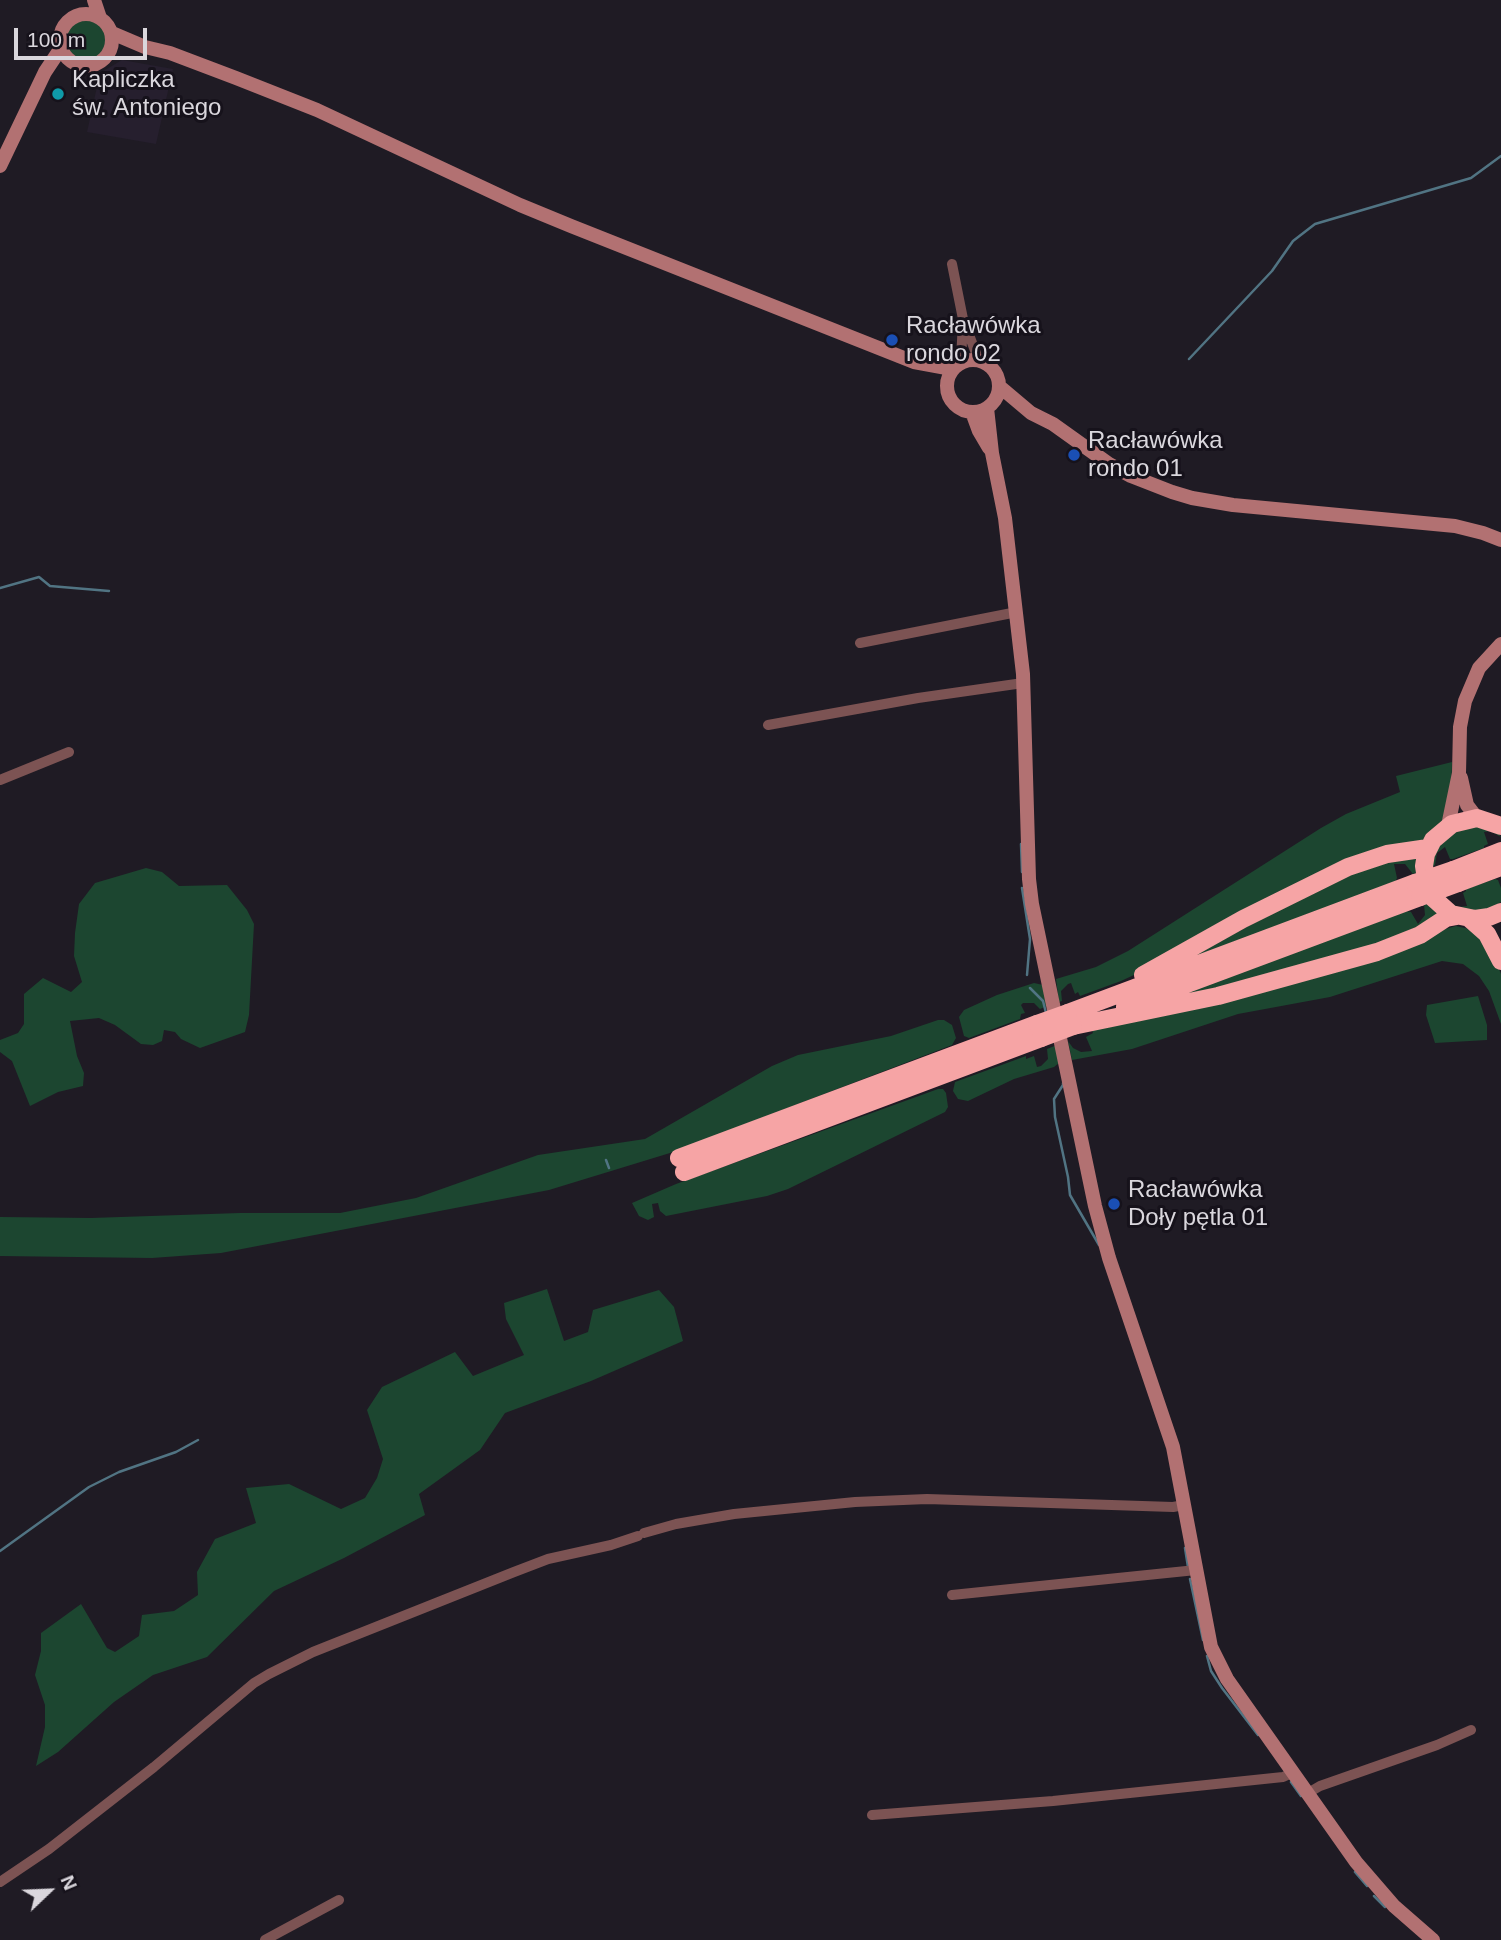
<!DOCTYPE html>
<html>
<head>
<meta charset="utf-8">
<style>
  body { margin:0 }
  #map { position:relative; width:1501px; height:1940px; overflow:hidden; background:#1f1b24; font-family:Helvetica,sans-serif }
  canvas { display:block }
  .north { position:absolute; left:14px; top:1856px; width:70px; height:70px; -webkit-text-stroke:5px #16121b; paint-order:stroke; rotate:67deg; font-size:19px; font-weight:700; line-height:28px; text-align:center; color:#dad7dd }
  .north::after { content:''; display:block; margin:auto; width:24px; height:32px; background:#dad7dd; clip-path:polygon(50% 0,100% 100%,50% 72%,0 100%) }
  .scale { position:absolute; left:14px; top:28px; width:133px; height:32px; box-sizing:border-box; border:4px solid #dad7dd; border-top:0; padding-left:9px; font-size:21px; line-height:24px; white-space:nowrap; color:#dad7dd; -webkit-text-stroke:5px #16121b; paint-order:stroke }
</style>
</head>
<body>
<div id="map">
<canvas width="1501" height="1940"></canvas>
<div class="north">N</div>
<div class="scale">100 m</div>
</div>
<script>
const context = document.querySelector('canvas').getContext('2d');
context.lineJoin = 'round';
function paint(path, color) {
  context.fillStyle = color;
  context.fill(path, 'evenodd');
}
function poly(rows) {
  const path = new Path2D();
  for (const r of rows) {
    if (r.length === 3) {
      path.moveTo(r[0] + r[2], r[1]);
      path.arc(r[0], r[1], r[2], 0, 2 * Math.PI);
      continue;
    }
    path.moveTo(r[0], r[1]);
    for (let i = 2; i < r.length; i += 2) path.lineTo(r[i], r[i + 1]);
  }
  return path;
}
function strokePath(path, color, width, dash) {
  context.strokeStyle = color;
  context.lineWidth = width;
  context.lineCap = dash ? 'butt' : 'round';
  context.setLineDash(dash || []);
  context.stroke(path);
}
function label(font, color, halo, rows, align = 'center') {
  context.font = font + ' Helvetica,sans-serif';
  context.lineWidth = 6;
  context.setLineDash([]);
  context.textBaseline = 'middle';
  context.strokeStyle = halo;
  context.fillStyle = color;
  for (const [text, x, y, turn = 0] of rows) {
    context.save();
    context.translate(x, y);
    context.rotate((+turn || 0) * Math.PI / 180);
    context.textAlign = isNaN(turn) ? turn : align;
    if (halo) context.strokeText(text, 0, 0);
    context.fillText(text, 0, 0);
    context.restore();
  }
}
paint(poly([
  [122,60,173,69,156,144,87,132,100,73]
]), '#261f2e');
paint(poly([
  [86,40,20],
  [1452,762,1451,801,1444,820,1421,842,1121,981,1080,996,1078,992,1075,994,1071,983,1068,984,1061,991,1062,1001,1059,1002,1056,979,1096,967,1128,951,1321,828,1346,814,1400,792,1396,776],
  [1475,825,1497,831,1501,837,1490,831,1484,832,1488,844,1484,846,1484,848,1453,859,1450,859,1445,847,1437,853,1435,865,1432,867,1436,850,1449,835],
  [1417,856,1418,872,1413,874,1405,864,1394,864,1397,878,1395,882,1177,964,1360,867],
  [146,868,162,872,179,886,227,885,247,910,254,924,249,1015,245,1032,200,1048,181,1039,175,1032,164,1030,162,1041,153,1045,141,1044,115,1025,99,1018,70,1021,77,1056,84,1073,83,1086,58,1092,30,1106,12,1061,0,1052,0,1040,18,1033,24,1024,24,994,43,978,71,992,82,982,74,956,75,933,79,904,95,883],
  [1495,879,1498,880,1501,888,1501,902,1487,910,1475,912,1460,909,1449,904,1443,898,1446,897,1449,902,1458,907,1467,906,1463,893,1466,891,1466,889],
  [1430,903,1440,915,1438,917,1364,951,1167,1000,1406,911,1411,912,1418,924,1425,915,1424,905],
  [1456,926,1474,930,1494,956,1501,974,1501,1024,1489,991,1479,976,1463,964,1442,961,1330,997,1238,1014,1132,1049,1072,1060,1068,1041,1073,1048,1081,1052,1092,1051,1086,1037,1093,1033,1092,1030],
  [1034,983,1043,985,1049,1005,1040,1009,1034,1003,1023,1003,1021,1005,1025,1013,1021,1014,1020,1019,969,1038,964,1036,959,1017,964,1010,997,995],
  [1478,996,1487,1025,1487,1040,1435,1043,1426,1015,1427,1005],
  [938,1020,944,1020,952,1025,956,1038,952,1045,670,1153,549,1190,221,1253,152,1258,0,1256,0,1217,91,1218,240,1213,340,1213,416,1198,538,1155,645,1139,772,1066,798,1055,891,1036],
  [1057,1045,1059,1063,1054,1067,1014,1079,968,1101,958,1099,953,1091,955,1082,1026,1056,1026,1059,1034,1056,1037,1067,1041,1066,1048,1059,1047,1049],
  [938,1089,943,1089,946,1093,948,1107,945,1112,788,1189,767,1196,666,1216,660,1211,658,1203,652,1204,654,1217,648,1220,639,1216,632,1203,676,1184],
  [547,1289,564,1341,588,1332,593,1310,659,1290,674,1307,683,1341,591,1381,505,1413,480,1450,419,1494,425,1515,344,1558,274,1591,207,1657,153,1675,114,1702,58,1752,36,1766,45,1727,45,1705,35,1675,41,1651,41,1633,81,1604,107,1648,115,1652,139,1636,142,1615,174,1611,198,1595,197,1572,215,1539,256,1523,246,1488,289,1484,341,1509,365,1498,377,1478,383,1459,367,1410,382,1387,455,1352,473,1376,524,1355,506,1319,504,1303]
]), '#1c4630');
strokePath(poly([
  [1189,359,1272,271,1293,241,1315,224,1471,178,1501,156],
  [0,588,39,577,50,586,109,591],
  [1021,844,1022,872],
  [1022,888,1030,939,1027,975],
  [1030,988,1043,1001,1046,1013],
  [1063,1083,1063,1085,1054,1099,1055,1117,1068,1177,1070,1195,1099,1245],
  [606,1160,609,1168],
  [1185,1548,1188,1567],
  [0,1551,89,1487,119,1472,176,1452,198,1440],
  [1190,1579,1203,1640],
  [1207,1656,1211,1671,1222,1688,1258,1735],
  [1291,1782,1301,1796],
  [1355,1872,1367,1886],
  [1374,1896,1385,1907]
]), '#517483', 2.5);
strokePath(poly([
  [952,264,963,319,979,361],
  [961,362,963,320],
  [860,643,1017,612],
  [768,725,918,698,1023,683],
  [0,780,69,752],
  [644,1533,676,1524,734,1514,855,1502,927,1499,1173,1507,1184,1505],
  [952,1595,1196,1570],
  [1308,1793,1320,1786,1437,1745,1471,1730],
  [872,1815,1053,1801,1283,1777,1292,1773],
  [0,1882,49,1849,154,1767,254,1683,269,1674,313,1652,514,1572,548,1559,611,1545,638,1536],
  [265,1940,339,1900]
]), '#7c5353', 10);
strokePath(poly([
  [94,0,100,18],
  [86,40,26],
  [112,33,145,47,170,53,236,78,317,110,520,205,571,226,914,362,952,369],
  [0,166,45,72,61,48],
  [973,386,26],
  [999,386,1031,413,1053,424,1109,464,1131,476,1172,492,1192,498,1233,505,1455,526,1483,533,1501,540],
  [987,408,992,453,1005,518,1023,674,1029,879,1032,904,1095,1206,1109,1258,1173,1447,1211,1647,1227,1679,1356,1862,1394,1906,1433,1940],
  [972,412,979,431,989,448],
  [1461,778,1467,805,1477,818],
  [1448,826,1459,773,1460,727,1465,701,1479,668,1501,644]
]), '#b27172', 14);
strokePath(poly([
  [1501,826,1477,818,1452,824,1433,840,1426,854,1424,866,1427,885,1432,897,1451,914,1475,919,1489,917,1501,912],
  [1453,870,1501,851],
  [1458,883,1501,867],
  [1470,919,1487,934,1501,961],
  [1143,975,1243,919,1348,867,1387,854,1428,848],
  [1125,1007,1420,897],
  [1068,1013,1415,883],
  [1073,1026,1218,996,1377,952,1420,935,1446,918,1457,916],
  [679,1158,1037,1024],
  [684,1172,1041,1038]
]), '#f6a4a5', 18);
strokePath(poly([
  [1415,883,1453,870],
  [1420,897,1458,883],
  [1037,1024,1068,1013],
  [1041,1038,1073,1026]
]), '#f6a4a5', 18);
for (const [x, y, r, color] of [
  [58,94,7,"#0f9aa8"],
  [892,340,7,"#1a4fb4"],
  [1074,455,7,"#1a4fb4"],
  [1114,1204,7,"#1a4fb4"]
]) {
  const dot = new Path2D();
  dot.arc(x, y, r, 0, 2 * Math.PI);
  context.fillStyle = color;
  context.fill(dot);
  strokePath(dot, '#16121b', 2.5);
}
label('24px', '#dad7dd', '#16121b', [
  ["Kapliczka",72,80],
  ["św. Antoniego",72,108],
  ["Racławówka",906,326],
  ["rondo 02",906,354],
  ["Racławówka",1088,441],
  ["rondo 01",1088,469],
  ["Racławówka",1128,1190],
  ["Doły pętla 01",1128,1218]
], 'left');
</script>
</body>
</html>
